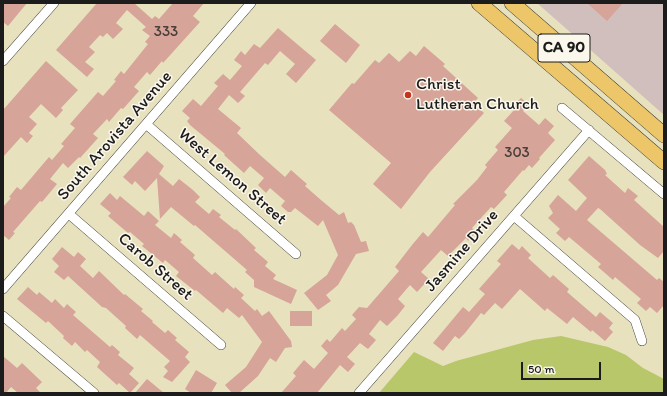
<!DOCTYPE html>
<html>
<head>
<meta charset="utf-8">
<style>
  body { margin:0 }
  #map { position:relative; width:667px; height:396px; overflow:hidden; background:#e7e1bd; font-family:Itim,sans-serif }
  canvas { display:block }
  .frame { position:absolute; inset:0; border:4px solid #1c1c1c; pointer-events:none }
  .scale { position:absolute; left:521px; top:362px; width:80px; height:18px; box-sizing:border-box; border:2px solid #1c1c1c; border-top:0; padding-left:5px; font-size:12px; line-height:14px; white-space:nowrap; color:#1c1c1c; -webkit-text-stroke:3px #fbf7ec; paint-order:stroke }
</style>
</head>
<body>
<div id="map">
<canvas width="667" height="396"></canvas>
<div class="frame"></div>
<div class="scale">50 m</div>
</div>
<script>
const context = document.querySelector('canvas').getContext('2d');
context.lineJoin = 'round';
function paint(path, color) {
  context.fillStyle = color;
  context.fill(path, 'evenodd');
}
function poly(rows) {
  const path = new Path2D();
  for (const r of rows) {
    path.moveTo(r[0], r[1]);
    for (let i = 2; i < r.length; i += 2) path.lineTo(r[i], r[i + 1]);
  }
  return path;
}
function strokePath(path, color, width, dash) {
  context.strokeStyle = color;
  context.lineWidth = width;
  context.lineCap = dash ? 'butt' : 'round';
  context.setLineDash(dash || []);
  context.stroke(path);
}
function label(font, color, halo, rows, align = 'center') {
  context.font = font + ' Itim,sans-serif';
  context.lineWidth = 3;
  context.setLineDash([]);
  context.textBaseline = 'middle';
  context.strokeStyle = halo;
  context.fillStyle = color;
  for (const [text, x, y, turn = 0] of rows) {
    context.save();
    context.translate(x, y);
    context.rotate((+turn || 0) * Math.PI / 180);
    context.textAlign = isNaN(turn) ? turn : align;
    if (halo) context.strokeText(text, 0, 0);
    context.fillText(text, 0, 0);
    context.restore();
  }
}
paint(poly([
  [537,3,664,3,664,115,586,46]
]), '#d1bfbd');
paint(poly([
  [561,336,608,347,626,355,643,368,664,379,664,393,379,393,414,352,443,366,456,361,533,340]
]), '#b8c769');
paint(poly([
  [3,3,27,3,8,26,3,22],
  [97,3,134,3,152,19,155,16,159,19,173,3,204,3,193,16,200,22,163,63,162,61,150,75,147,72,134,87,139,91,123,109,121,108,109,122,107,119,93,134,98,138,80,158,79,157,68,168,63,163,50,179,57,184,42,202,40,201,13,232,15,233,9,240,3,235,3,207,11,198,9,197,17,187,21,190,49,157,52,160,64,146,61,144,75,128,70,124,98,92,103,96,116,81,114,80,121,71,124,74,148,44,145,42,150,36,142,30,146,27,127,10,116,23,123,29,113,39,107,33,103,37,100,35,89,47,95,52,85,62,94,69,87,77,56,50],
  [587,3,623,3,607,21],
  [335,24,360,45,346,63,320,41],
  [278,28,316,60,296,83,286,74,295,64,280,51,268,65,265,63,240,92,245,96,238,103,229,95,218,109,241,128,237,133,260,155,285,177,291,170,307,184,305,186,321,200,339,215,344,212,348,223,351,222,354,225,361,242,366,241,369,251,356,254,338,285,326,295,331,301,318,310,304,293,327,275,338,255,323,220,318,226,295,208,291,212,288,212,281,206,285,201,270,188,266,193,258,185,264,178,250,166,244,173,224,155,225,154,190,125,187,121,190,118,182,111,193,99,201,106,218,86,214,83,223,74,230,80,242,66,234,60,241,51,245,55,254,44,260,48],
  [424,46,445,64,443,66,478,98,473,103,484,113,430,172,401,209,373,184,391,163,329,110,352,83,354,84,375,60,379,63,389,53,399,62,410,51,416,56],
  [46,61,78,90,61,108,63,110,56,118,41,104,29,117,37,124,29,133,33,136,27,143,21,137,3,157,3,110],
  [521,98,529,105,523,111,539,125,545,118,554,126,548,133,555,140,539,158,540,159,532,168,529,165,524,171,523,170,504,192,507,195,494,209,491,207,472,228,476,232,468,241,466,238,448,256,441,250,421,272,429,279,417,292,410,285,398,299,405,306,398,315,387,326,380,320,369,334,376,340,368,349,360,343,347,357,355,364,348,372,340,365,317,393,281,393,296,376,293,373,304,360,314,369,328,353,321,346,327,339,330,342,342,328,345,331,356,319,352,315,359,307,367,308,399,271,395,267,412,245,423,232,428,237,455,205,453,204,477,180,487,167,485,165,498,150,495,147,512,128,504,121,515,109,513,106],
  [147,151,164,166,159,174,173,186,179,179,193,190,200,197,195,202,209,214,213,209,221,215,219,217,235,230,236,229,256,248,254,250,268,262,265,266,276,275,273,279,297,290,291,304,254,287,254,280,245,272,247,270,195,225,194,226,171,207,160,219,157,178,145,191,135,181,132,185,123,177],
  [589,156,605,170,607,174,605,175,625,193,628,188,638,196,634,200,664,227,664,251,658,258,640,245,600,209,598,208,587,220,657,280,659,278,664,282,664,305,657,313,650,307,646,311,637,303,641,299,615,277,613,280,598,267,601,264,569,237,565,241,556,233,560,229,548,218,553,213,549,206,558,195,576,211,587,198,568,180],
  [110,193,117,200,120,196,144,216,148,211,159,221,155,225,171,238,174,233,182,240,180,242,195,255,193,258,212,275,215,272,234,289,235,287,244,295,241,298,255,311,257,309,262,316,269,311,291,341,292,347,285,348,276,362,270,358,258,376,239,393,232,393,225,385,246,367,262,342,242,315,239,318,227,308,223,313,196,290,195,291,176,276,179,272,165,260,163,263,142,246,144,244,130,232,128,233,108,216,111,213,100,204],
  [512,244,519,250,522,246,531,255,528,258,550,278,553,275,569,289,567,292,596,317,600,312,613,323,609,328,613,332,605,341,592,330,591,332,573,317,567,324,547,308,545,311,520,289,502,309,495,303,484,315,481,313,465,333,459,339,455,336,443,351,433,343,463,307,469,312,485,294,479,289,501,264,497,261],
  [62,247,74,257,78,252,86,259,80,266,93,278,99,271,124,295,125,294,143,309,141,311,153,321,152,322,165,333,168,330,177,338,175,340,189,352,185,357,190,362,172,382,163,377,168,371,164,367,170,361,140,335,137,339,125,328,126,326,106,308,102,307,68,276,64,280,54,272,59,266,52,259],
  [28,287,37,295,39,292,52,303,55,299,64,308,67,304,76,312,73,315,110,347,112,345,120,352,118,355,134,368,129,374,139,383,130,393,119,383,117,385,97,367,100,362,87,350,85,352,75,342,72,346,63,338,64,336,48,321,46,323,17,299],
  [290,311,312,311,312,326,290,326],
  [3,356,17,368,22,363,42,382,36,388,41,393,18,393,11,387,6,393,3,393],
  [196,370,217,383,211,393,191,393,185,389],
  [147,379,164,393,135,393]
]), '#d6a498');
const street = poly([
  [3,61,54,3],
  [562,108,664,194],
  [146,124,296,254],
  [69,214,221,345],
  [514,216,635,320,642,341],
  [3,289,251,3],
  [3,316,94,393],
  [359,393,589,130]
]);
const primary = poly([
  [479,3,664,162],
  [512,3,664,135]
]);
strokePath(street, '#3a3a34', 10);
strokePath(primary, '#3a3a34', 16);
strokePath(street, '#fff', 9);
strokePath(primary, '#ecc669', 15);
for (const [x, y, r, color] of [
  [408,95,4,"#c8321e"]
]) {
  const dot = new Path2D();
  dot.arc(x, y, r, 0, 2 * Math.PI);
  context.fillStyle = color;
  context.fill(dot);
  strokePath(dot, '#fbf7ec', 1.5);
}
label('15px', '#4a3e3b', null, [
  ["333",166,32],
  ["303",517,153]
]);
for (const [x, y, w] of [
  [564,48,52]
]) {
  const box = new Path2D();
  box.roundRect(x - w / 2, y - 14, w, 28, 3);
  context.fillStyle = '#fbf7ec';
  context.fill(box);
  strokePath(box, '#1c1c1c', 1);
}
label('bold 16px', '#1c1c1c', null, [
  ["CA 90",564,48]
]);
label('17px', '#1c1c1c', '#fbf7ec', [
  ["Christ",416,85],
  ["Lutheran Church",416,105]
], 'left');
label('17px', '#1c1c1c', '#fbf7ec', [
  ["South Arovista Avenue",115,136,-49],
  ["West Lemon Street",232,177,41],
  ["Jasmine Drive",462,251,-49],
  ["Carob Street",155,267,41]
]);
</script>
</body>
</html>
